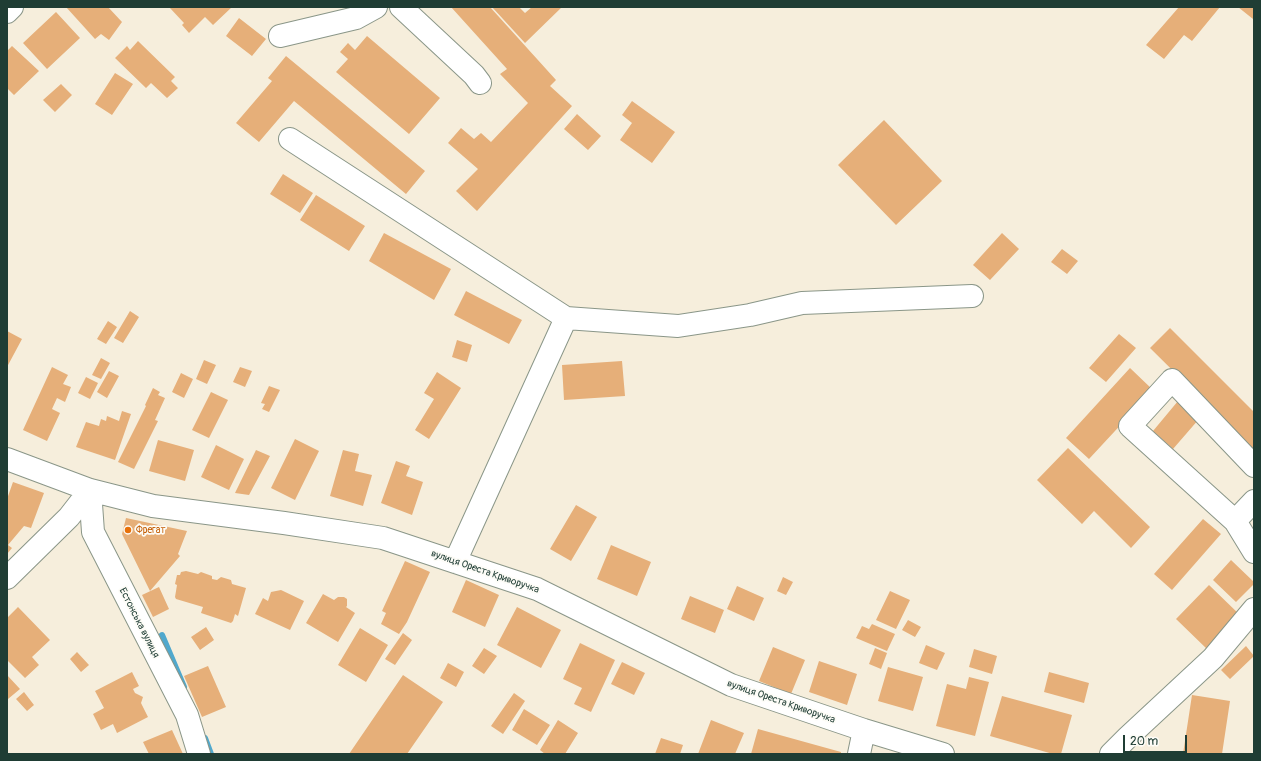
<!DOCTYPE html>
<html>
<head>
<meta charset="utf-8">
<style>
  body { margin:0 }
  #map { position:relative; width:1261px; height:761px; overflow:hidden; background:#f6eedc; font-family:Pangolin,sans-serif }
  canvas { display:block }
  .frame { position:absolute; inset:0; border:8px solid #1f3d34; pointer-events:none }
  .scale { position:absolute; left:1123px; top:735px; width:64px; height:18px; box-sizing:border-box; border:2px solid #1f3d34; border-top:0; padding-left:5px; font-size:12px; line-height:14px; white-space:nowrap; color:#1f3d34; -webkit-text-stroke:3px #fdfcf7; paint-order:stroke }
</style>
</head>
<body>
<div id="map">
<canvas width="1261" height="761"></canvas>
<div class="frame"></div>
<div class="scale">20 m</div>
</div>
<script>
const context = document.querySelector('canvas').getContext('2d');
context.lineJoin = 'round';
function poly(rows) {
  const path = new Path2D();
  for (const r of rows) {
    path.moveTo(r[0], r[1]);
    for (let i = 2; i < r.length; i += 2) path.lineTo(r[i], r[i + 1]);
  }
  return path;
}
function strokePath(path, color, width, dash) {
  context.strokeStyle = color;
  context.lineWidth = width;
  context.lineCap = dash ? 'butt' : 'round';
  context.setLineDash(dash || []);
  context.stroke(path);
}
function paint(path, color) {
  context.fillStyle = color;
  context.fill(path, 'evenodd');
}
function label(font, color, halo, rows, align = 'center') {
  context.font = font + ' Pangolin,sans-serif';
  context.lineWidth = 3.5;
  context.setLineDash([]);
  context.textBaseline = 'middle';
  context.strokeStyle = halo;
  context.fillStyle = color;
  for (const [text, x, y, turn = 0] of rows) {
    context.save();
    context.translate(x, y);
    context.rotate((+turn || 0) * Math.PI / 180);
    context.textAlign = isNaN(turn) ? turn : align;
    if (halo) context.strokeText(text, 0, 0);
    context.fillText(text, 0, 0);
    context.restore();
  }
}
strokePath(poly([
  [162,635,184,687],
  [205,738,211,754]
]), '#50a8cd', 6);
paint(poly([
  [66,7,108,7,122,22,109,40,101,34,95,39],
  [169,7,232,7,213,25,205,17,189,33,182,25,184,23],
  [451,7,490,7,556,80,550,86,572,106,477,211,456,191,478,169,448,143,461,128,474,139,481,133,491,142,528,103,500,74,507,69],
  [492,7,519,7,525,13,532,7,562,7,525,43],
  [1179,7,1220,7,1192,41,1184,35,1164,59,1146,45],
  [1238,7,1254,7,1254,18,1253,19],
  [56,12,80,38,47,69,23,43],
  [239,18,266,39,252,56,226,36],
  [367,36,440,98,409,134,336,72,348,59,340,52,348,43,355,50],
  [138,41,175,77,171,81,178,88,167,98,151,83,146,88,115,58,127,46,130,50],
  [12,46,39,71,14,95,7,88,7,51],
  [286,56,425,171,406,194,294,101,259,142,236,123,272,81,268,78],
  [115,73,133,84,112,115,95,104],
  [61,84,72,95,55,112,43,100],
  [632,101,675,132,652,163,620,140,632,123,622,115],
  [577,114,601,136,588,150,564,129],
  [884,120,942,181,896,225,838,165],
  [283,174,313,193,300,213,270,194],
  [316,195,365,226,349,251,300,220],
  [384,233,451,269,434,300,369,261],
  [1002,233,1019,249,990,280,973,265],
  [1062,249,1078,261,1067,274,1051,262],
  [466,291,522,320,509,344,454,315],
  [130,311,139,317,123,343,114,338],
  [108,321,117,327,106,344,97,339],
  [1170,328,1254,412,1254,451,1150,348],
  [7,331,22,339,7,367],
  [1119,334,1136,348,1106,382,1089,368],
  [457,340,472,345,467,362,452,357],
  [101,358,110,363,101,379,92,375],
  [204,360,216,365,207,384,196,379],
  [622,361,625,396,564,400,562,365],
  [52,367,68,375,63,384,71,387,65,402,57,398,52,409,60,413,47,441,23,430],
  [240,367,252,371,245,387,233,382],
  [1130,368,1153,390,1089,459,1066,438],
  [109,371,119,376,107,398,97,392],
  [437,372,461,388,429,439,415,430,434,399,424,393],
  [181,373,193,379,184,398,172,392],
  [86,377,98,383,90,399,78,393],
  [269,386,280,390,269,412,262,409,265,404,261,403],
  [153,388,160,392,158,395,165,398,155,420,158,421,134,469,118,462,146,406,145,405],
  [211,392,228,400,209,438,192,430],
  [1178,401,1199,419,1173,449,1153,431],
  [122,411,131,414,115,460,76,447,86,422,99,426,101,419,106,421,107,416,119,421],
  [295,439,319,451,295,500,271,488],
  [158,440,194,450,185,481,149,471],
  [216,445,244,459,229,490,201,477],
  [1068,448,1150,527,1131,548,1094,511,1082,524,1037,480],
  [256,450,270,456,249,495,235,493],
  [343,450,359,454,355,471,372,475,363,506,330,496],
  [396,461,410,466,406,476,423,482,412,515,381,503],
  [13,482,44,493,31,528,24,526,8,545,12,548,7,554,7,499],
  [576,505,597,517,571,561,550,549],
  [126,518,187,531,178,554,180,556,150,591,122,534],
  [1203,519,1221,534,1172,590,1154,574],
  [611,545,651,562,637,596,597,579],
  [1231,560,1254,582,1254,584,1236,602,1213,580],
  [405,561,430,572,407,622,399,634,381,624,386,613,382,611],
  [186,571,198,574,201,572,212,576,212,579,217,580,221,577,231,580,232,584,246,588,238,616,235,614,233,621,231,623,201,613,203,607,176,599,175,597,177,585,175,584,177,575,180,575,181,572],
  [783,577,793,582,786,595,777,591],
  [466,580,499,595,485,627,452,612],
  [1209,585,1241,616,1208,650,1176,619],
  [737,586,764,598,754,621,727,609],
  [159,587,169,609,153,617,142,595],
  [281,590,304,601,290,630,255,614,263,598,268,601,271,592],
  [890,591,910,600,896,629,876,620],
  [323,594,334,600,338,597,344,597,347,599,347,606,346,607,355,613,338,642,306,623],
  [690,596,724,610,715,633,681,619],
  [18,607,50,640,32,657,39,665,25,678,7,660,7,618],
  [517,607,561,630,541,668,497,645],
  [908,620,921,627,915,637,902,630],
  [872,624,895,634,887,651,856,638,862,626,869,629],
  [206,627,214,640,200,650,191,637],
  [360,628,388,645,366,682,338,665],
  [403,633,412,640,395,665,385,659],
  [580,643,615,660,591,712,574,704,582,688,563,679],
  [926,645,945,653,937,670,919,663],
  [1246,646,1254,656,1230,679,1221,670],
  [773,647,805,660,791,694,759,681],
  [484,648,497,656,484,674,472,666],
  [875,648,887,653,881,669,869,664],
  [974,649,997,656,992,674,969,667],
  [77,652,89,665,81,672,70,659],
  [819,661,857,674,847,705,809,692],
  [622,662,645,673,634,695,611,684],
  [448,663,464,672,456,687,440,678],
  [208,666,226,707,202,717,184,676],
  [888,667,923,677,913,711,878,701],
  [132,672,139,686,133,689,135,693,143,697,141,703,148,717,117,733,113,724,101,730,93,714,104,708,95,691],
  [1049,672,1089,683,1084,703,1044,692],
  [7,675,20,689,8,699,7,698],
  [403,675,443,702,407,754,349,754],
  [969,677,989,682,975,736,936,726,947,684,966,689],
  [24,692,34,705,27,711,16,699],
  [514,693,525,701,503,734,491,726],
  [1192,695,1230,701,1222,754,1183,754],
  [1002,696,1072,715,1061,754,1053,754,990,736],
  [524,709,550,725,537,745,512,730],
  [558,720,578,733,565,754,545,754,540,750],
  [711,720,744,733,735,754,698,754],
  [758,729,841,752,841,754,751,754],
  [172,730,183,754,149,754,143,742],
  [661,738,683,745,680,754,655,754]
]), '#e6af79');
const minor = poly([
  [401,7,474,75,480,83],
  [280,36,356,18,376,7],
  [290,139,566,318],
  [7,459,90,490,153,506,284,523,383,538,537,589,731,685,864,730,943,754],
  [1254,466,1172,380,1130,426,1235,521,1254,552],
  [90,490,93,532,187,715,199,754],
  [1235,521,1254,501],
  [455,562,566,318,678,326,750,315,802,303,972,296],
  [7,578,69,517,90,490],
  [859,754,864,730],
  [1111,754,1128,737,1213,658,1254,609]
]);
const major = poly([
  [7,12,12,7]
]);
strokePath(minor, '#8a9688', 24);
strokePath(major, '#8a9688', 24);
strokePath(minor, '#fff', 22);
strokePath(major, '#fff', 22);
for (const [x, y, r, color] of [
  [128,530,4,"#e8710a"]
]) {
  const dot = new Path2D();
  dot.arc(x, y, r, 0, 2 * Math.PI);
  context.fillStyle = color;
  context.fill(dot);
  strokePath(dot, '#fdfcf7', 1.5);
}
label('10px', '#c56008', '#fdfcf7', [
  ["Фрегат",136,530]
], 'left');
label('10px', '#1f3d34', '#fdfcf7', [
  ["вулиця Ореста Криворучка",485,572,19],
  ["Естонська вулиця",139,623,63],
  ["вулиця Ореста Криворучка",781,702,19]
]);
</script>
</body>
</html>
